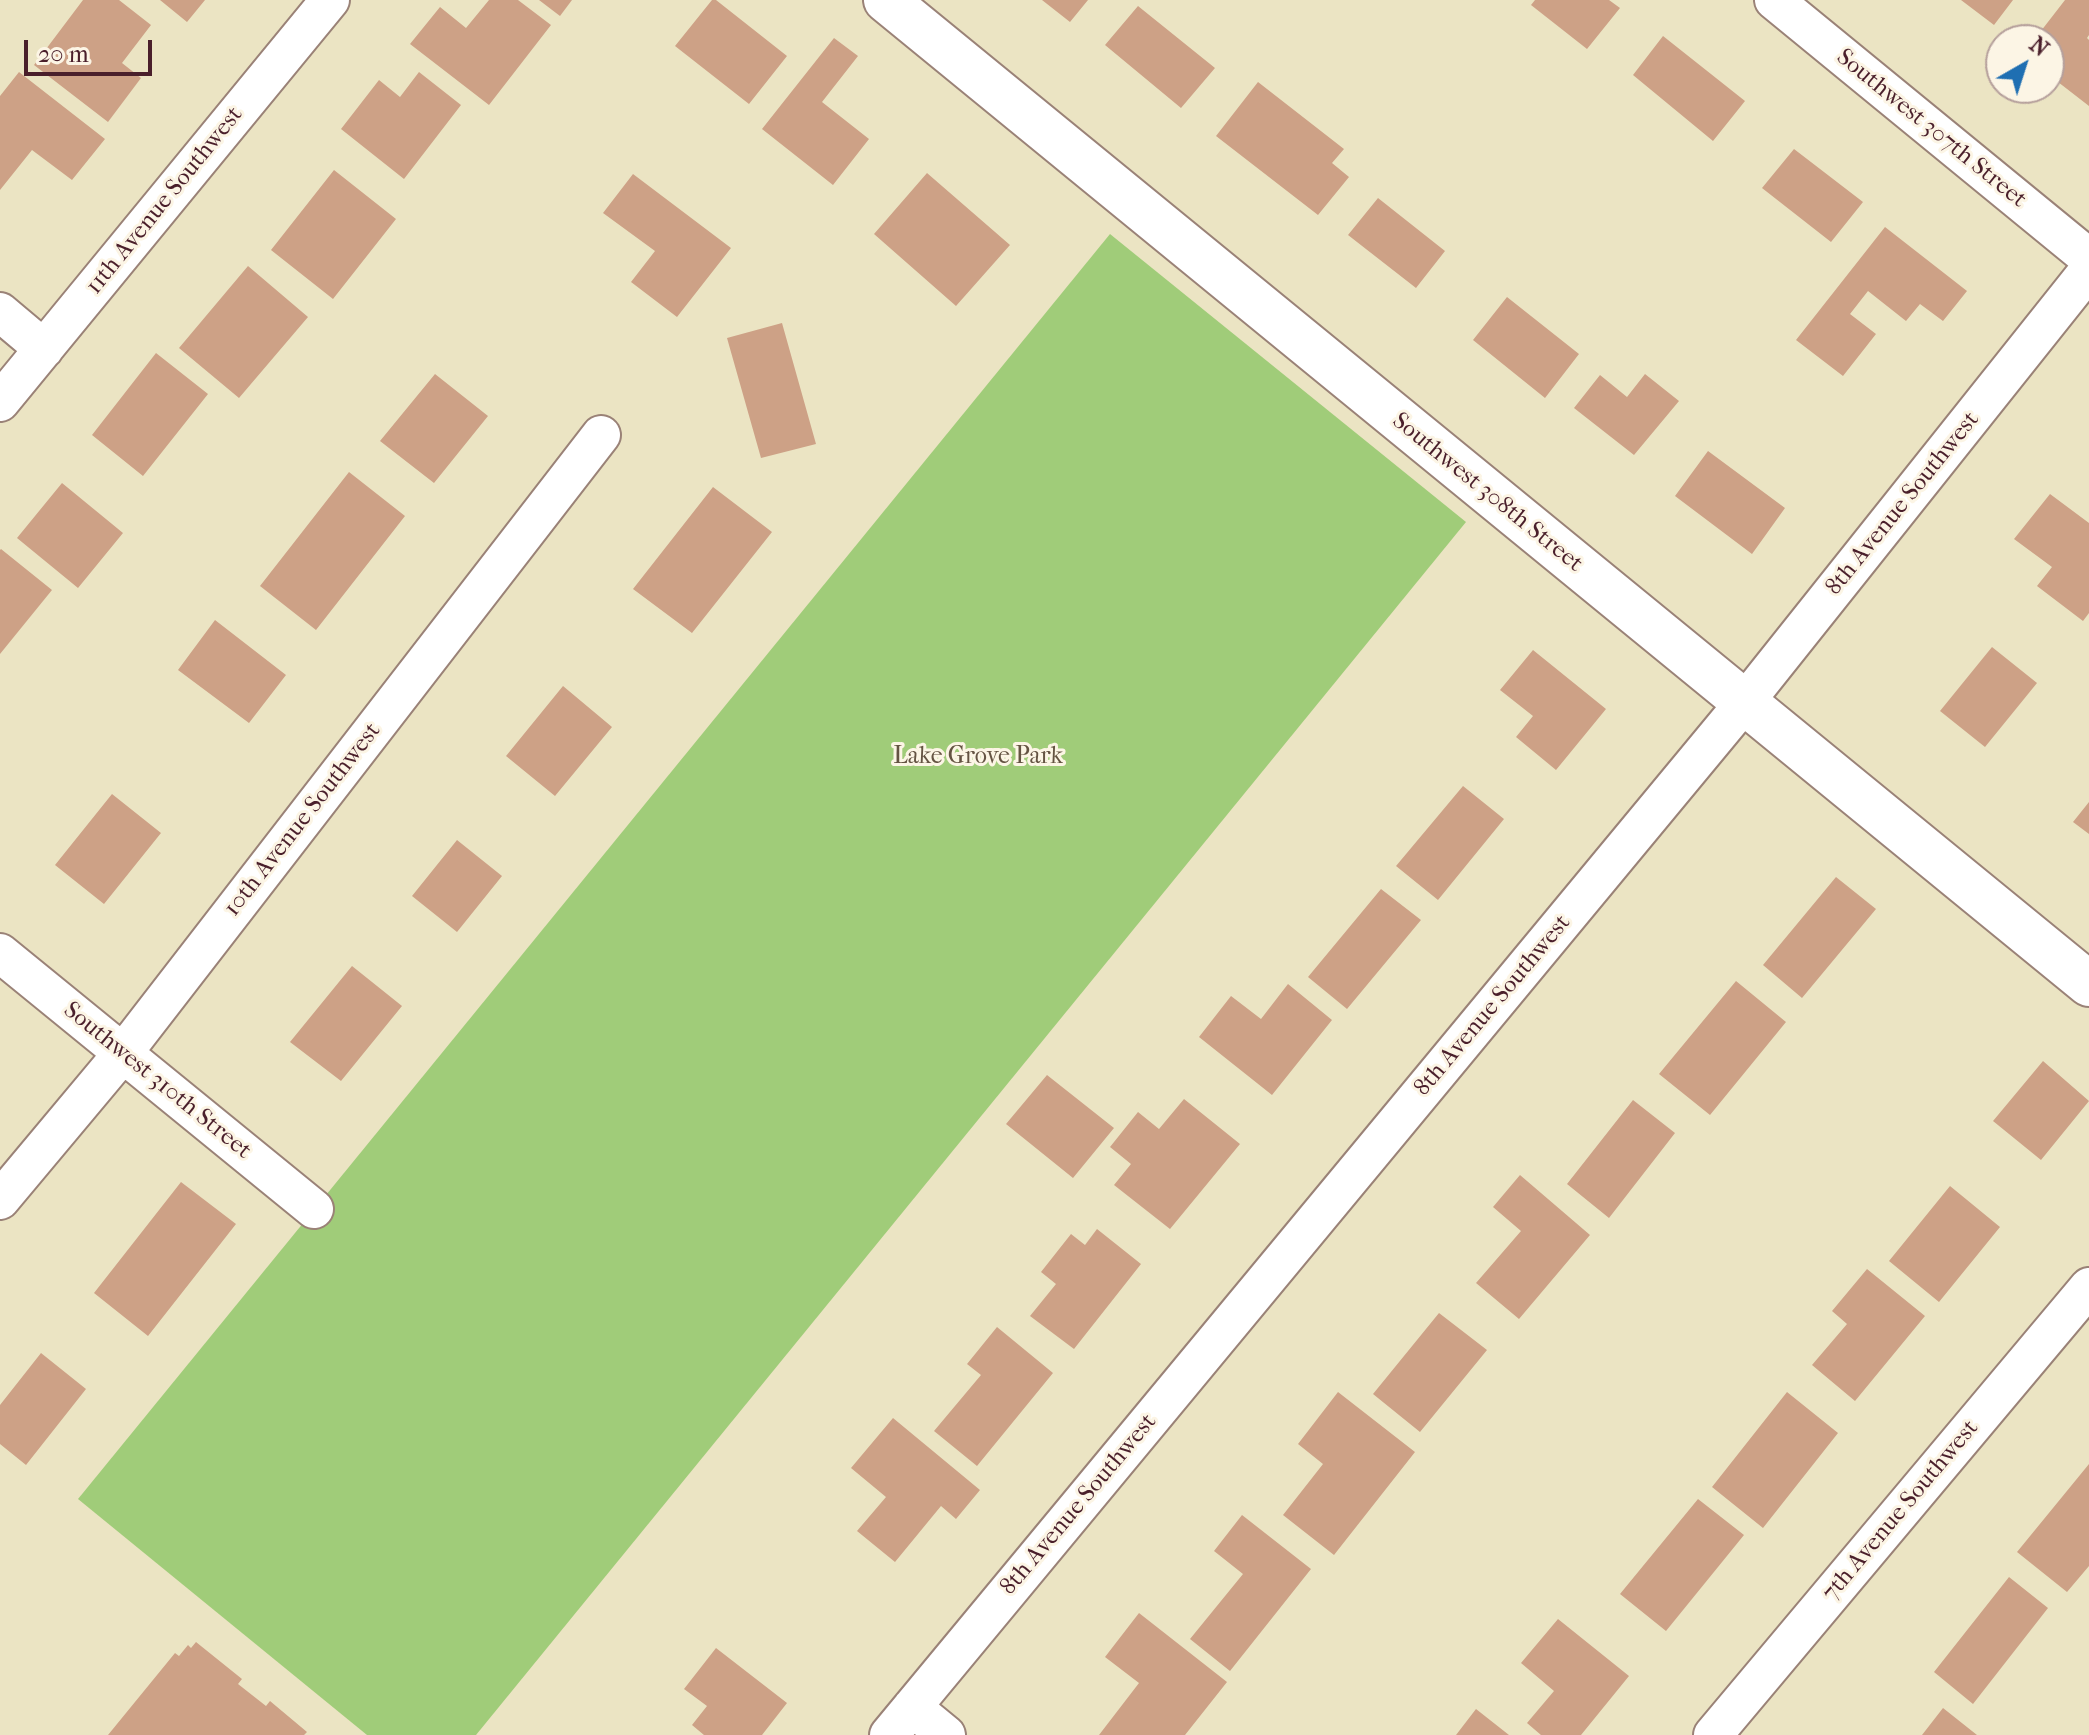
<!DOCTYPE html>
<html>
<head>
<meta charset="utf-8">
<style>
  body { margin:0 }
  #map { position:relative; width:2089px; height:1735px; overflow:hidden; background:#ebe4c3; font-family:"IM FELL French Canon",serif }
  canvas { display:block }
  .north { position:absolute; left:1985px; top:24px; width:80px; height:80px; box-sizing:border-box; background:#fcf5e5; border:2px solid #b59f9b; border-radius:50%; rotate:39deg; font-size:22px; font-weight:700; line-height:32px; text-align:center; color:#4a1f2b }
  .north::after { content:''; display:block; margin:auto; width:28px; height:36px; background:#1f6fb2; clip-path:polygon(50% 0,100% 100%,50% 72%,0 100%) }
  .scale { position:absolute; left:24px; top:40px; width:128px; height:36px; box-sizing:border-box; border:4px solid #4a1f2b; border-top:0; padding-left:10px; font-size:24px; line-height:28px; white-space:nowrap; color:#4a1f2b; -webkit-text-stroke:6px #fcf5e5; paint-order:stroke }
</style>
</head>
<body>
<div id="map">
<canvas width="2089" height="1735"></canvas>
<div class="north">N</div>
<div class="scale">20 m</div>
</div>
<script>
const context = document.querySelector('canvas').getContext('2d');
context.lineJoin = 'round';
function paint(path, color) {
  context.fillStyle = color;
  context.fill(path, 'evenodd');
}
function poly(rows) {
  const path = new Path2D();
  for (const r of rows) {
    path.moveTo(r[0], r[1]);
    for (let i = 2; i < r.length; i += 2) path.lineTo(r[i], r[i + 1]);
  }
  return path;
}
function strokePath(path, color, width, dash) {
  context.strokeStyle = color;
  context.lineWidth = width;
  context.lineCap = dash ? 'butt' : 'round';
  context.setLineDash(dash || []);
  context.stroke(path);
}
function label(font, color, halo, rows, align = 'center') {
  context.font = font + ' "IM FELL French Canon",serif';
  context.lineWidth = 6;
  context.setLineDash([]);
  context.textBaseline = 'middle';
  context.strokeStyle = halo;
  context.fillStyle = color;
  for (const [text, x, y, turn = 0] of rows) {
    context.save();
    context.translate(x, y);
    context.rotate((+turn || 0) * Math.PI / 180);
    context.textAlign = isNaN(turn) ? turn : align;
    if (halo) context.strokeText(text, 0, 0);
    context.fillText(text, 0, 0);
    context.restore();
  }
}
paint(poly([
  [1110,234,1466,522,476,1735,367,1735,78,1499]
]), '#a0cc79');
paint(poly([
  [83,0,119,0,151,25,122,63,141,78,108,122,34,65],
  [160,0,205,0,187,22],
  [489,0,518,0,551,25,489,105,410,44,440,7,466,28],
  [539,0,572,0,560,16],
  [712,0,716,0,787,56,749,104,675,46],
  [1042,0,1088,0,1070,22],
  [1535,0,1609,0,1620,8,1587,49,1531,5],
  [1961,0,2013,0,1994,25],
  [2065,0,2089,0,2089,35,2087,38,2089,40,2089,106,2049,75,2049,40,2034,40],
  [1138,6,1215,68,1181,108,1105,45],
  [1663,36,1745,101,1713,141,1633,75],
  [834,38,858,56,822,102,869,139,833,185,762,129],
  [19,72,105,139,72,180,32,150,0,190,0,96],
  [419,72,461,105,404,179,341,129,379,80,400,97],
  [1258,82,1344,149,1332,163,1349,177,1318,215,1216,136],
  [1794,149,1863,202,1831,242,1762,188],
  [334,170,396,219,333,299,271,250],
  [927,173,1010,245,956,306,874,234],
  [633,174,731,248,677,317,631,282,655,251,603,213],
  [1378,198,1445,251,1416,288,1348,235],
  [1885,227,1967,291,1943,321,1920,304,1906,321,1868,291,1850,314,1876,334,1843,376,1796,340],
  [248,266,308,317,239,398,179,348],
  [1507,297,1579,354,1545,398,1473,340],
  [782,323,816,444,761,458,727,338],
  [156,353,208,394,143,476,92,435],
  [435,374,488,416,434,483,380,441],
  [1645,374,1679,401,1634,455,1574,408,1600,375,1627,397],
  [1708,451,1785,508,1752,554,1675,496],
  [349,472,405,516,316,630,260,586],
  [62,483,123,533,78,588,17,538],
  [713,487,772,532,692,633,633,589],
  [2050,494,2089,523,2089,613,2083,621,2037,586,2052,567,2014,539],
  [1,549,52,590,0,654,0,550],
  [215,620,286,675,249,723,178,670],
  [1992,647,2037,683,1985,747,1940,711],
  [1533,650,1606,709,1556,770,1516,737,1533,716,1500,690],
  [563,686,612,727,555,796,506,756],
  [1463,786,1504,819,1438,900,1396,866],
  [112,794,161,833,104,904,55,865],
  [2089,802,2089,834,2073,822],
  [457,840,502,876,457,932,412,896],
  [1836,877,1876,909,1802,998,1763,965],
  [1381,889,1421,920,1347,1009,1308,977],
  [352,966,402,1006,341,1081,290,1042],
  [1736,981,1786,1022,1710,1115,1659,1074],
  [1288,984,1332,1020,1272,1095,1199,1037,1231,996,1261,1019],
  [2043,1061,2089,1101,2041,1160,1993,1121],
  [1047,1075,1114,1128,1073,1178,1006,1124],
  [1184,1099,1240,1144,1170,1229,1114,1185,1131,1164,1110,1147,1138,1112,1159,1129],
  [1633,1100,1675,1133,1609,1218,1567,1184],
  [1520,1175,1590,1235,1519,1319,1476,1283,1521,1231,1493,1207],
  [181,1182,236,1224,148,1336,94,1293],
  [1950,1186,2000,1227,1939,1302,1889,1261],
  [1097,1229,1141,1264,1074,1349,1030,1316,1056,1284,1041,1272,1071,1234,1085,1245],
  [1867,1269,1925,1316,1855,1401,1812,1365,1847,1324,1832,1311],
  [1439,1313,1487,1350,1420,1432,1373,1394],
  [997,1327,1053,1373,977,1466,934,1431,981,1375,967,1364],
  [41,1353,86,1389,26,1465,0,1444,0,1405],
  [1338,1392,1415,1452,1334,1555,1283,1515,1323,1464,1298,1444],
  [1787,1392,1838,1433,1763,1528,1712,1487],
  [893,1418,980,1490,956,1519,941,1506,895,1562,857,1531,886,1497,851,1468],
  [2089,1464,2089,1566,2067,1592,2017,1552],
  [1698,1499,1744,1535,1666,1631,1620,1594],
  [1242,1515,1311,1569,1230,1671,1190,1639,1243,1574,1214,1551],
  [2009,1577,2048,1608,1973,1704,1934,1672],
  [1139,1613,1227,1682,1185,1735,1099,1735,1139,1683,1105,1657],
  [1558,1619,1629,1676,1581,1735,1541,1735,1527,1723,1554,1691,1521,1663],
  [196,1642,242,1679,238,1684,266,1706,270,1701,307,1732,304,1735,108,1735,175,1653,179,1656,188,1645,191,1648],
  [716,1648,787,1703,762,1735,704,1735,692,1725,707,1706,684,1689],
  [1943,1708,1977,1735,1922,1735],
  [1476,1709,1509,1735,1456,1735]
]), '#cda186');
const minor = poly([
  [1774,0,2089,258],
  [0,312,44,349],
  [0,402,330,0],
  [0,953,314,1209],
  [0,1200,123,1053,601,435],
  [912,1707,946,1735],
  [889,1735,1744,703,2089,270],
  [1713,1735,2089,1287]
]);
const tertiary = poly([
  [886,0,2089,984]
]);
strokePath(minor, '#9a8277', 42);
strokePath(tertiary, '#9a8277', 48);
strokePath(minor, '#fff', 38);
strokePath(tertiary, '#fff', 44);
label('24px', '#4a1f2b', '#fcf5e5', [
  ["Southwest 307th Street",1931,129,39],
  ["11th Avenue Southwest",165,201,-51],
  ["Southwest 308th Street",1487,493,39],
  ["8th Avenue Southwest",1903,504,-51],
  ["10th Avenue Southwest",303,820,-52],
  ["8th Avenue Southwest",1493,1006,-50],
  ["Southwest 310th Street",157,1081,39],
  ["8th Avenue Southwest",1079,1505,-50],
  ["7th Avenue Southwest",1901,1511,-50]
]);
label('24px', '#645342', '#fcf5e5', [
  ["Lake Grove Park",978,757]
]);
</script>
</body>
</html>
